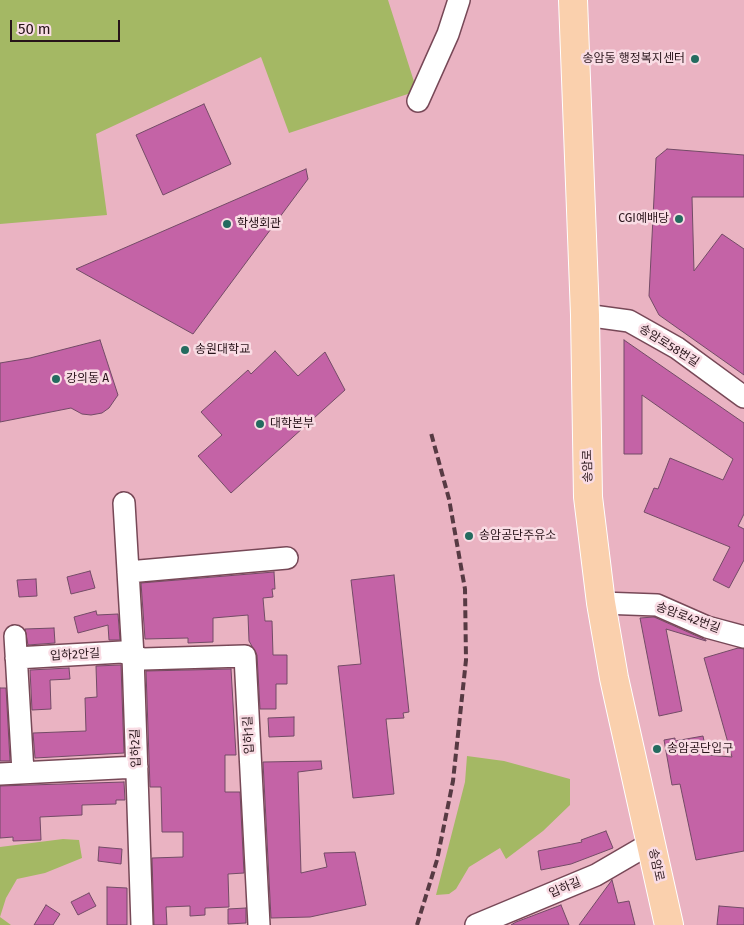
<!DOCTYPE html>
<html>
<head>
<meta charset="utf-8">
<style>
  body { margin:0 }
  #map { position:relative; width:744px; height:925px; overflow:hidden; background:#eab3c2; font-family:"Fira Sans",sans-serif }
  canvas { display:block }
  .scale { position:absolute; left:10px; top:20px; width:110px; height:22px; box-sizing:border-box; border:2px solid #28141a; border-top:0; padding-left:6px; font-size:15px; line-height:18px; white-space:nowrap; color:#28141a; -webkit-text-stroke:4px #f9dce4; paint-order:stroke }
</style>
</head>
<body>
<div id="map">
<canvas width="744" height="925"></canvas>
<div class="scale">50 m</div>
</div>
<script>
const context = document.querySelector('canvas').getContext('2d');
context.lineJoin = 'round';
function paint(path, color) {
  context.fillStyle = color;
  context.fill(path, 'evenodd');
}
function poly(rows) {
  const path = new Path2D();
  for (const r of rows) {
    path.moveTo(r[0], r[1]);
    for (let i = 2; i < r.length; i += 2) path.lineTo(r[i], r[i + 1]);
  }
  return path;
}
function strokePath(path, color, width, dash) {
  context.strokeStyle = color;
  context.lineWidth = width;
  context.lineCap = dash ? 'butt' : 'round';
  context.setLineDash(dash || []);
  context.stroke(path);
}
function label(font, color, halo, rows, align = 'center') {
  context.font = font + ' "Fira Sans","Noto Sans KR",sans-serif';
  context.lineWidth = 5;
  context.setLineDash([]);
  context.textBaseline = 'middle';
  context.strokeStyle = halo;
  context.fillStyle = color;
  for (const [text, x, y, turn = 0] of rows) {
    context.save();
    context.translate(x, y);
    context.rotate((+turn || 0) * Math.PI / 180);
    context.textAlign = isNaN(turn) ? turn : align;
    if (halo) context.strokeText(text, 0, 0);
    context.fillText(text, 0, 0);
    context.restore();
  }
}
paint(poly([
  [0,0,388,0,417,91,289,133,261,57,96,134,107,215,0,224],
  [467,756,504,761,570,779,570,805,543,831,506,859,500,848,469,867,456,889,449,894,436,895,465,782],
  [63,839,79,840,82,858,45,873,17,879,6,898,0,917,11,925,0,925,0,847]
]), '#a4b864');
const building = poly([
  [204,104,231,164,163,195,136,135,204,104],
  [667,149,744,155,744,197,692,197,694,271,722,234,744,249,744,375,659,315,649,296,656,158,667,149],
  [306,169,308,179,193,334,76,269,306,169],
  [100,340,118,395,109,408,102,413,91,415,82,414,71,408,0,422,0,363,30,358,100,340],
  [624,340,744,423,744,514,738,526,744,529,744,560,729,588,713,580,730,547,644,512,654,488,658,489,670,458,723,480,733,459,642,395,642,454,624,454,624,340],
  [275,351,298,376,325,352,345,390,231,493,198,456,222,435,201,412,248,370,251,374,275,351],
  [90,571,95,588,71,594,67,577,90,571],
  [274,572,275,589,272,589,273,597,263,598,265,621,272,621,273,655,287,655,287,684,276,684,276,709,260,709,257,655,249,641,248,615,213,618,213,642,188,643,188,638,145,639,141,583,274,572],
  [394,575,409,712,403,713,404,718,386,719,394,794,353,798,338,666,361,664,351,580,394,575],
  [36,579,37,596,19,597,17,580,36,579],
  [96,611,97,615,118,614,120,640,109,640,108,625,78,633,74,617,96,611],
  [654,617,706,640,706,641,666,629,682,711,659,716,640,618,654,617],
  [54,628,55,643,28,645,25,629,54,628],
  [738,648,744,649,744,851,696,860,680,784,672,785,664,740,675,738,675,741,703,736,707,755,732,757,704,658,738,648],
  [121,665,124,753,35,758,33,733,86,731,85,698,97,697,96,666,121,665],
  [69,668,70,679,50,680,51,709,32,710,30,670,69,668],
  [231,669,236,755,225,755,225,792,240,792,244,873,228,874,229,907,205,908,205,915,190,916,190,906,166,907,167,925,154,925,152,858,183,857,183,832,162,832,161,787,150,787,146,671,231,669],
  [0,688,6,688,10,761,0,761,0,688],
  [294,717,294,736,269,737,268,718,294,717],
  [321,761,322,769,298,772,301,873,327,867,324,853,355,852,366,905,310,917,271,918,263,762,321,761],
  [124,782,125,800,116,800,116,804,82,805,82,815,40,817,41,840,13,841,13,837,0,838,0,786,124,782],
  [606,831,613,848,571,864,541,870,538,851,582,842,581,840,606,831],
  [99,847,122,849,121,864,98,861,99,847],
  [612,880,618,903,629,901,635,925,579,925,612,880],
  [107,887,127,888,127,925,107,925,107,887],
  [89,893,96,906,78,915,71,902,89,893],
  [46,905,60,914,53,925,34,925,46,905],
  [561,905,569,925,511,925,516,922,561,905],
  [719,906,744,908,744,925,717,925,719,906],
  [246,908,246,923,228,924,228,909,246,908]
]);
paint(building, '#c463a6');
strokePath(building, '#734b66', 1);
const minor = poly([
  [418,101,448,34,459,0],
  [585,315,629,321,677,348,744,397],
  [124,503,133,656,142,925],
  [128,572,287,558],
  [601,603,657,605,707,627,744,637],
  [15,636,23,772],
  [16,658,122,652,143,659,245,656,259,925],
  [0,774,137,767],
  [476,925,596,875,651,843]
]);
const major = poly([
  [573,0,585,315,588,497,601,603,614,678,669,925]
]);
strokePath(minor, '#774857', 24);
strokePath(major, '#fff', 30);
strokePath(minor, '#fff', 21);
strokePath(major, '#fad0ad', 28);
strokePath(poly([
  [417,925,437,860,453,781,466,660,465,589,449,499,431,433]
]), '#573a43', 4, [8, 4]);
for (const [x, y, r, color] of [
  [695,59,5,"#246b5f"],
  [679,219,5,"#246b5f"],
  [227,224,5,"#246b5f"],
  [185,350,5,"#246b5f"],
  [56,379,5,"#246b5f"],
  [260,424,5,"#246b5f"],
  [469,536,5,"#246b5f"],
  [657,749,5,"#246b5f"]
]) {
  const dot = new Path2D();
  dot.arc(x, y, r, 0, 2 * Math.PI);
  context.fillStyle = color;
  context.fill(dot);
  strokePath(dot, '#f9dce4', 2);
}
label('12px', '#28141a', '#f9dce4', [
  ["송암동 행정복지센터",685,59,"right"],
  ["CGI예배당",669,219,"right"],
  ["학생회관",237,224],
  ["송원대학교",195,350],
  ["강의동 A",66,379],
  ["대학본부",270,424],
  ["송암공단주유소",479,536],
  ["송암공단입구",667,749]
], 'left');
label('12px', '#28141a', '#f9dce4', [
  ["송암로58번길",669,346,32],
  ["송암로",588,466,-91],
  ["송암로42번길",688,618,20],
  ["입하2안길",75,655,-3],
  ["입하1길",249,735,-93],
  ["입하2길",136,748,-92],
  ["송암로",656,865,78],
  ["입하길",565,888,-23]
]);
</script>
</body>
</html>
